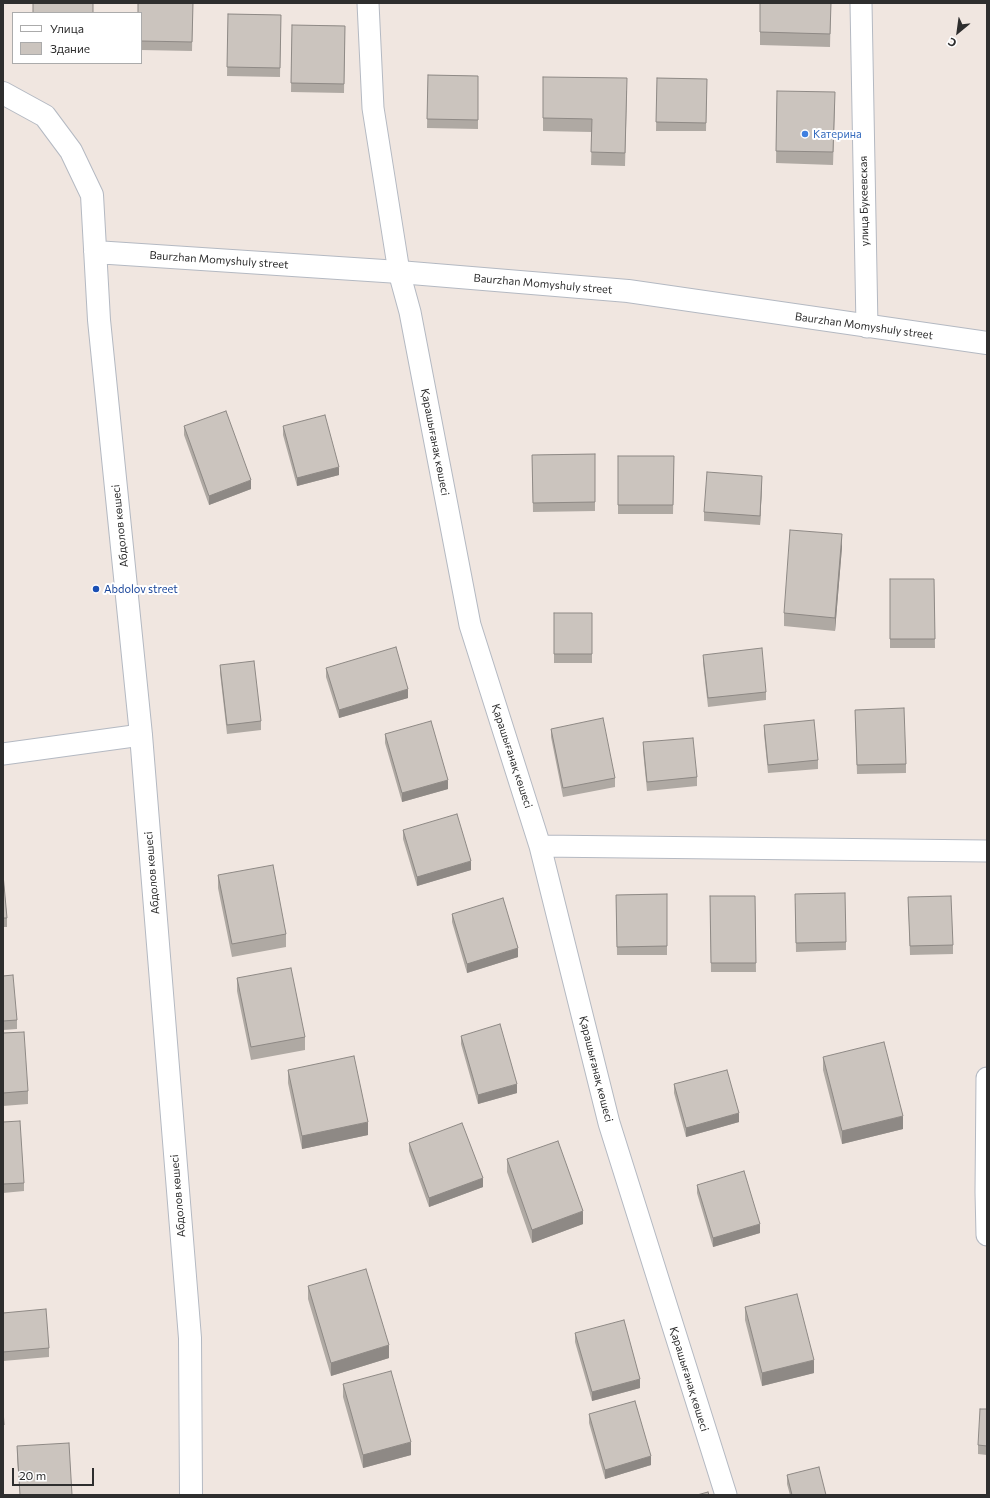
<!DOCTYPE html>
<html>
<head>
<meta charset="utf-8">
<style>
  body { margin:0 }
  #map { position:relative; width:990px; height:1498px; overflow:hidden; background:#f0e6e0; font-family:Commissioner,sans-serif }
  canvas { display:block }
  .frame { position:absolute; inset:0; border:4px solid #2e2e2e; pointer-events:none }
  .legend { position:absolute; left:12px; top:12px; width:130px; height:52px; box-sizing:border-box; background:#fff; border:1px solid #ababab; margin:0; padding:5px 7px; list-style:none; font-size:12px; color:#2e2e2e }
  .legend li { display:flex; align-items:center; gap:8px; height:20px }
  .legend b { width:20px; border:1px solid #ababab }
  .north { position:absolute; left:938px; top:12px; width:40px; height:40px; -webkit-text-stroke:3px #fff; paint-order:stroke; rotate:209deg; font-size:11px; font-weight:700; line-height:16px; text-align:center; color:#2e2e2e }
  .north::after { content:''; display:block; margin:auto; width:14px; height:18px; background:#2e2e2e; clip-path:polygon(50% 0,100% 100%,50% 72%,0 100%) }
  .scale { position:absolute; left:12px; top:1468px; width:82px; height:18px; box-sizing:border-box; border:2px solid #2e2e2e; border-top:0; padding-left:5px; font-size:12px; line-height:14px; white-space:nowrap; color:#2e2e2e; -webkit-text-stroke:3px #fff; paint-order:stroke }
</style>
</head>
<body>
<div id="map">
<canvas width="990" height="1498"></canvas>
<div class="frame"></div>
<ul class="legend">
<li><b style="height:5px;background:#fff"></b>Улица</li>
<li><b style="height:11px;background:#cbc4be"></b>Здание</li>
</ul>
<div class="north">С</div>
<div class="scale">20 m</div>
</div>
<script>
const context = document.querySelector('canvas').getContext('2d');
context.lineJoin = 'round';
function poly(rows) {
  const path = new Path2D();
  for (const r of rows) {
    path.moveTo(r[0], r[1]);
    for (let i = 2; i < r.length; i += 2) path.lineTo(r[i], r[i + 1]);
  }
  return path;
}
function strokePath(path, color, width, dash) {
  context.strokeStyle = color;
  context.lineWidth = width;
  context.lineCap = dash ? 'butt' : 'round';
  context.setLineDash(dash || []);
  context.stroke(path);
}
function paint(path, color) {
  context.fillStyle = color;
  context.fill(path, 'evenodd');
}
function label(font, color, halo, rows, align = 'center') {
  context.font = font + ' Commissioner,sans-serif';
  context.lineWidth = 4;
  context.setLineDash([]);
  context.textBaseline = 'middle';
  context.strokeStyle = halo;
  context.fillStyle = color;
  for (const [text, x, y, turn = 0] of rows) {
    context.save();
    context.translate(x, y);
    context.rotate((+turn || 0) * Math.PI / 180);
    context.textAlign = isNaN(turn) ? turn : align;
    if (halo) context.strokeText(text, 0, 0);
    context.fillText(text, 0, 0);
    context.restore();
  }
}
const street = poly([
  [368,3,373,108,399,272,410,312,470,625,540,846,609,1123,726,1495],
  [861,3,867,327],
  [3,754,141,735],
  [540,846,987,851],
  [987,1078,986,1192,987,1235]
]);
const secondary = poly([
  [3,93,45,116,71,151,92,195,99,320,141,735,190,1338,191,1495],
  [95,252,399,272,628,291,987,343]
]);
strokePath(street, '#b4b9c2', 23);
strokePath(secondary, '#b4b9c2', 24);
strokePath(street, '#fff', 21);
strokePath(secondary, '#fff', 22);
paint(poly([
  [193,3,192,51,141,50,141,13],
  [760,3,831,3,830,47,760,45],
  [228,14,281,15,280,77,227,76],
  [292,25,345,26,344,93,291,92],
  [428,75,478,76,478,129,427,128],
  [543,77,627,91,625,166,591,165,592,132,543,131],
  [657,78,707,79,706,131,656,131],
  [777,91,835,105,833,165,776,163],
  [184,426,251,489,209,505,184,435],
  [283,426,339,475,297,486,283,435],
  [595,454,595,511,533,512,532,455],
  [618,456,674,456,673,514,618,514],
  [762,485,760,525,704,521,704,512],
  [842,547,835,631,784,626,784,613],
  [890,579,934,579,935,648,890,648],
  [554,613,592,613,592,663,554,663],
  [703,655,766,692,766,700,708,707,703,663],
  [220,665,261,721,261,730,227,734,220,673],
  [326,668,408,698,339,718,326,677],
  [855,710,906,764,906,773,857,774],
  [764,725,818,760,818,769,768,773,764,734],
  [551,729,615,778,615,787,563,797,551,737],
  [385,734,448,789,402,802,385,743],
  [643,742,697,777,697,786,647,791,643,751],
  [403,830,471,870,417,886,403,839],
  [3,874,7,918,7,927,3,927],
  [218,875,286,934,286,947,232,957,218,888],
  [667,894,667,955,617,955,616,895],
  [710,896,755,896,756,972,711,972],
  [908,897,953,945,953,954,910,955],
  [795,903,846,942,846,950,796,952],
  [452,914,518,957,467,973,452,922],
  [3,976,17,1020,17,1029,3,1030],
  [237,978,305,1037,305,1050,251,1060,237,991],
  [3,1033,28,1091,28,1104,3,1106],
  [461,1036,517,1093,478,1104,461,1044],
  [823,1057,903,1129,842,1144,823,1070],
  [288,1070,368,1135,302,1149,288,1083],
  [674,1084,739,1122,686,1137,674,1093],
  [3,1122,24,1183,24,1191,3,1193],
  [409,1143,483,1187,429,1207,409,1151],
  [507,1159,583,1224,532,1243,507,1172],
  [697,1185,760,1233,713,1247,697,1193],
  [308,1286,389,1358,331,1376,308,1299],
  [745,1307,814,1373,762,1386,745,1320],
  [3,1313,49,1348,49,1357,3,1361],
  [575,1333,640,1388,592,1401,575,1342],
  [343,1384,411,1455,363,1468,343,1397],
  [3,1409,4,1425,4,1434,3,1434],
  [987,1409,987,1455,978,1454,978,1445],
  [589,1414,651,1465,605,1479,589,1423],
  [17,1446,72,1495,20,1495,17,1459],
  [787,1475,826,1495,790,1495,787,1484]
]), '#afa9a3');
paint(poly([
  [339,467,339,475,297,486,297,478],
  [762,476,762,485,760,525,760,516],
  [251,480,251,489,209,505,209,496],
  [842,534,842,547,835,631,835,618],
  [408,689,408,698,339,718,339,710],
  [448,780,448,789,402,802,402,793],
  [471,861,471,870,417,886,417,877],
  [518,948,518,957,467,973,467,964],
  [517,1084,517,1093,478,1104,478,1095],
  [739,1113,739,1122,686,1137,686,1128],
  [903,1116,903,1129,842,1144,842,1131],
  [368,1122,368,1135,302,1149,302,1136],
  [483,1178,483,1187,429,1207,429,1198],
  [583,1211,583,1224,532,1243,532,1230],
  [760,1224,760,1233,713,1247,713,1238],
  [389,1345,389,1358,331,1376,331,1363],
  [814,1360,814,1373,762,1386,762,1373],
  [640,1379,640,1388,592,1401,592,1392],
  [411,1442,411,1455,363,1468,363,1455],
  [651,1456,651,1465,605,1479,605,1470]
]), '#8e8985');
const building = poly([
  [33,3,93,3,93,13,33,13,33,3],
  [138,3,193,3,192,42,141,41,141,13,138,13,138,3],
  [760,3,831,3,830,34,760,32,760,3],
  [228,14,281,15,280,68,227,67,228,14],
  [292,25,345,26,344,84,291,83,292,25],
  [428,75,478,76,478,120,427,119,428,75],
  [543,77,627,78,625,153,591,152,592,119,543,118,543,77],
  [657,78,707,79,706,123,656,122,657,78],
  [777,91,835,92,833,152,776,151,777,91],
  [226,411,251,480,209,496,184,426,226,411],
  [325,415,339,467,297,478,283,426,325,415],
  [595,454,595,502,533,503,532,455,595,454],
  [618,456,674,456,673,505,618,505,618,456],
  [707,472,762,476,760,516,704,512,707,472],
  [790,530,842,534,835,618,784,613,790,530],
  [890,579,934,579,935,639,890,639,890,579],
  [554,613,592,613,592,654,554,654,554,613],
  [396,647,408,689,339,710,326,668,396,647],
  [762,648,766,692,708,698,703,655,762,648],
  [254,661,261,721,227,725,220,665,254,661],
  [904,708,906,764,857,765,855,710,904,708],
  [603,718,615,778,563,788,551,729,603,718],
  [814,720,818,760,768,765,764,725,814,720],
  [431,721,448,780,402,793,385,734,431,721],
  [693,738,697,777,647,782,643,742,693,738],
  [457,814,471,861,417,877,403,830,457,814],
  [273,865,286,934,232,944,218,875,273,865],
  [3,874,7,918,3,918,3,874],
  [845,893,846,942,796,943,795,894,845,893],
  [667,894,667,946,617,947,616,895,667,894],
  [710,896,755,896,756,963,711,963,710,896],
  [951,896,953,945,910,946,908,897,951,896],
  [503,898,518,948,467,964,452,914,503,898],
  [291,968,305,1037,251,1047,237,978,291,968],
  [13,975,17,1020,3,1021,3,976,13,975],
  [500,1024,517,1084,478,1095,461,1036,500,1024],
  [24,1032,28,1091,3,1093,3,1033,24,1032],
  [884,1042,903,1116,842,1131,823,1057,884,1042],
  [354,1056,368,1122,302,1136,288,1070,354,1056],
  [727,1070,739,1113,686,1128,674,1084,727,1070],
  [20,1121,24,1183,3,1184,3,1122,20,1121],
  [462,1123,483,1178,429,1198,409,1143,462,1123],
  [558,1141,583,1211,532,1230,507,1159,558,1141],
  [744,1171,760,1224,713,1238,697,1185,744,1171],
  [366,1269,389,1345,331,1363,308,1286,366,1269],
  [797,1294,814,1360,762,1373,745,1307,797,1294],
  [46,1309,49,1348,3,1352,3,1313,46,1309],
  [624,1320,640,1379,592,1392,575,1333,624,1320],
  [391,1371,411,1442,363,1455,343,1384,391,1371],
  [635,1401,651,1456,605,1470,589,1414,635,1401],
  [3,1409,4,1425,3,1425,3,1409],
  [980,1409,987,1409,987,1446,978,1445,980,1409],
  [69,1443,72,1495,20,1495,17,1446,69,1443],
  [819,1467,826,1495,792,1495,787,1475,819,1467],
  [708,1492,709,1495,697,1495,708,1492]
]);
paint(building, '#cbc4be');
strokePath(building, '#8e8985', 1);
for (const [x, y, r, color] of [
  [805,134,4,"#3f7fe0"],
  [96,589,4,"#1a4fb4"]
]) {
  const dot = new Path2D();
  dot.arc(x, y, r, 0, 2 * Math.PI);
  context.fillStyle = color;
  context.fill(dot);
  strokePath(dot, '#fff', 1.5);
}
label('11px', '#366cbe', '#fff', [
  ["Катерина",813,134]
], 'left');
label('11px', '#2e2e2e', '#fff', [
  ["улица Букеевская",864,201,-91],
  ["Baurzhan Momyshuly street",219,260,4],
  ["Baurzhan Momyshuly street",543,284,5],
  ["Baurzhan Momyshuly street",864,326,8],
  ["Қарашығанақ көшесі",435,442,79],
  ["Абдолов көшесі",120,526,-96],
  ["Қарашығанақ көшесі",512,756,72],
  ["Абдолов көшесі",152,873,-95],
  ["Қарашығанақ көшесі",596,1069,76],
  ["Абдолов көшесі",178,1196,-95],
  ["Қарашығанақ көшесі",689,1379,73]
]);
label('11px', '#164399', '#fff', [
  ["Abdolov street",104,589]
], 'left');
</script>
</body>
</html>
